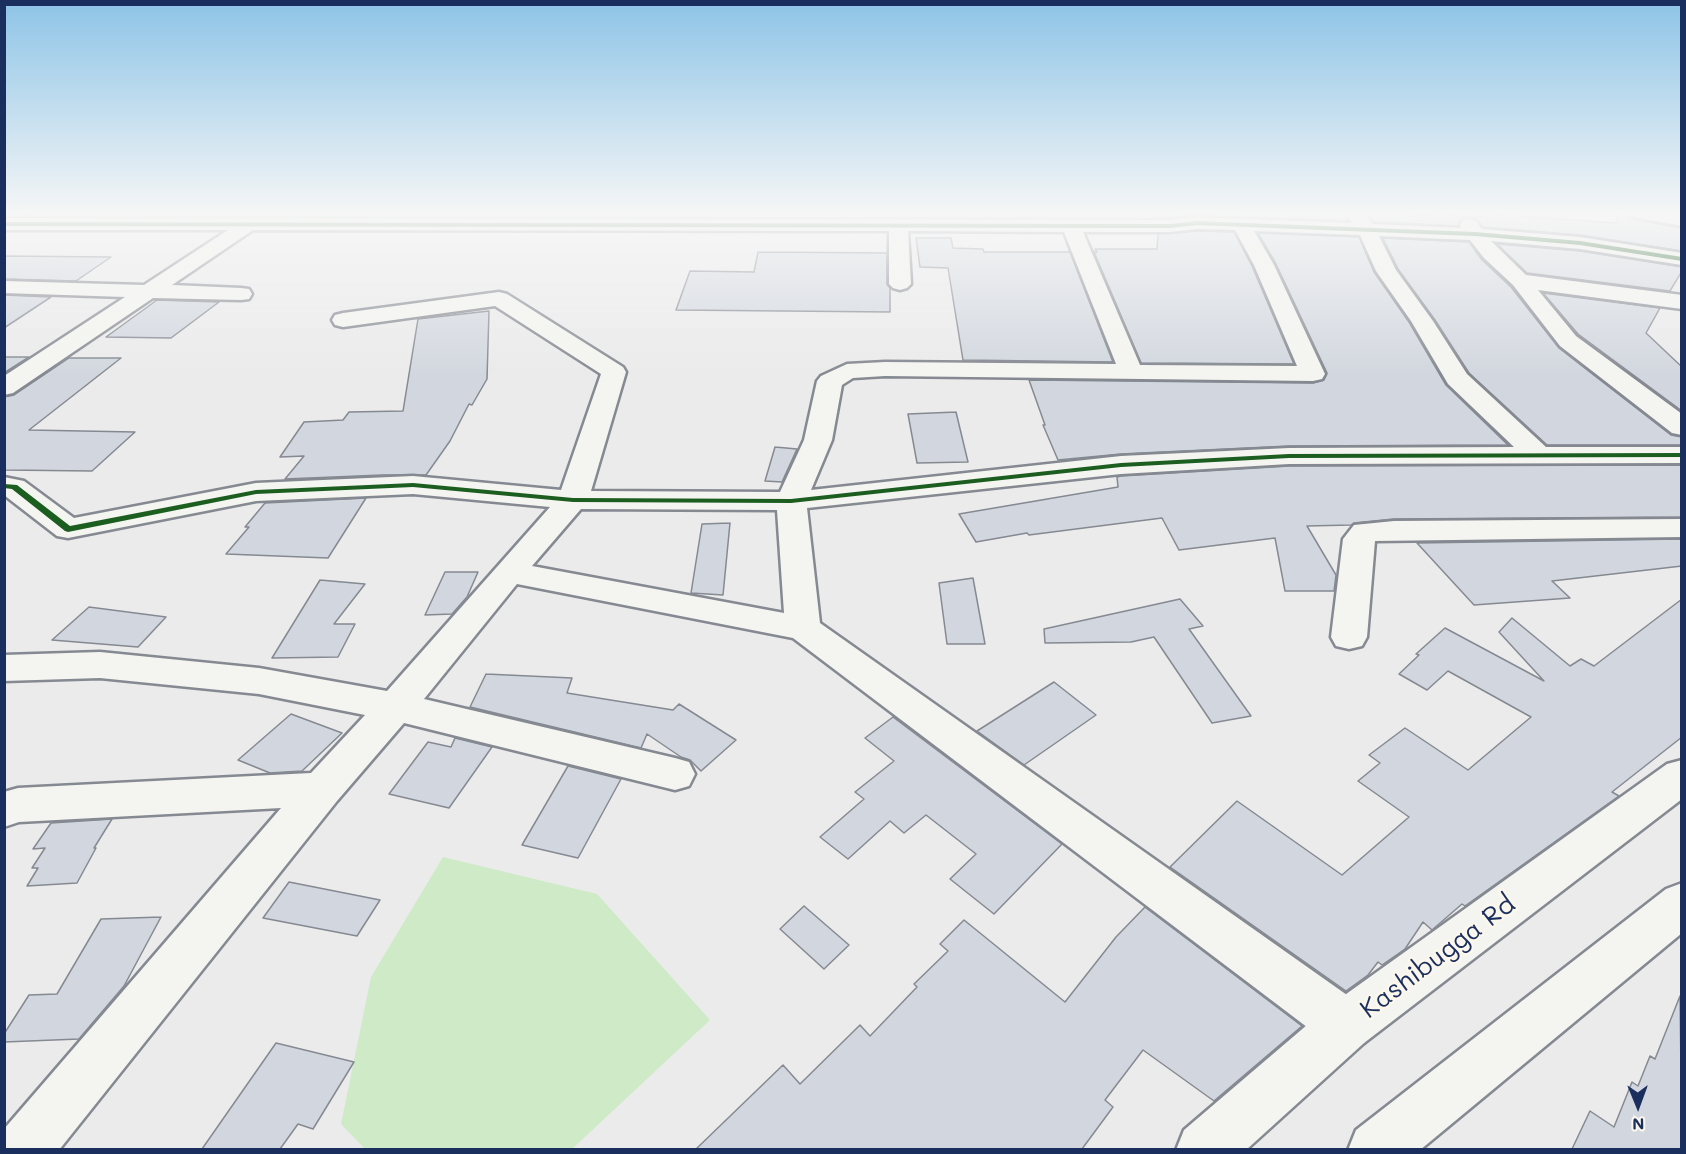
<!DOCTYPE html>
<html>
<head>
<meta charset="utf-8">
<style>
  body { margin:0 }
  #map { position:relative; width:1686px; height:1154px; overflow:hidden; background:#ebebeb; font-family:Mali,sans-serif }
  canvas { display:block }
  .frame { position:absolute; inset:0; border:6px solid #1b2f5e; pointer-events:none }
  .north { position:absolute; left:1608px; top:1076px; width:60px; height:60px; -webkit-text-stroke:4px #fbf7ec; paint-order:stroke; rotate:179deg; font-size:16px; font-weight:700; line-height:24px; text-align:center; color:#1b2f5e }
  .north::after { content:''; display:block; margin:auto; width:21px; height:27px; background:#1b2f5e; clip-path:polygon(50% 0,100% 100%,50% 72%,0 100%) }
</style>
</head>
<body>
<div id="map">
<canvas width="1686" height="1154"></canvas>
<div class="frame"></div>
<div class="north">N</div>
</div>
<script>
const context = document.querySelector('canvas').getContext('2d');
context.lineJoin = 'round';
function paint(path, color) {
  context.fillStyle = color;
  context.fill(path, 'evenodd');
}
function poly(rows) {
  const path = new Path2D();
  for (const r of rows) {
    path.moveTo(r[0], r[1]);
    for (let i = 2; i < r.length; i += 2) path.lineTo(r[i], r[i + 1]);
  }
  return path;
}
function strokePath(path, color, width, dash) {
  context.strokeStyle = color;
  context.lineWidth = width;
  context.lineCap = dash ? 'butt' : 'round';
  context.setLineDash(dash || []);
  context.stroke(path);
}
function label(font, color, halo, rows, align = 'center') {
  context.font = font + ' Mali,sans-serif';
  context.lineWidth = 5;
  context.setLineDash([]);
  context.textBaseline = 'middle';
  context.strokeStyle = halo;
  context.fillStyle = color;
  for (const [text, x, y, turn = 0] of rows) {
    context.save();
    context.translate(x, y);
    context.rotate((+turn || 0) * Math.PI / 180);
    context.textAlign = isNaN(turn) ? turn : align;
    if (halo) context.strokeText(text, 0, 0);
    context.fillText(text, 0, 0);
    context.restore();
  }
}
paint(poly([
  [443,857,597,894,710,1020,572,1149,365,1149,341,1124,371,977]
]), '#ceeac7');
const building = poly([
  [1159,213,1344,213,1348,221,1197,215,1159,218,1159,213],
  [1366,213,1490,217,1489,214,1615,223,1619,214,1633,219,1682,228,1682,251,1580,235,1483,227,1478,220,1470,217,1461,219,1458,226,1374,222,1366,213],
  [1197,231,1234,232,1252,266,1294,364,1141,363,1094,252,1097,252,1095,249,1157,249,1158,234,1197,231],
  [1258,233,1359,237,1374,272,1409,322,1446,385,1508,445,1289,446,1121,454,1058,460,1043,425,1045,425,1029,380,1313,383,1324,380,1327,373,1276,264,1258,233],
  [916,238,951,238,953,248,983,249,984,252,1070,252,1113,362,963,360,948,268,920,267,916,238],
  [1383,238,1469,242,1482,260,1511,287,1559,348,1671,435,1682,437,1682,445,1547,445,1469,373,1435,320,1398,269,1383,238],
  [1497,244,1580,251,1682,267,1682,271,1670,291,1527,273,1497,244],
  [758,252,887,253,887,284,890,288,890,312,676,310,690,271,754,272,758,252],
  [4,256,111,257,76,281,4,279,4,256],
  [1543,293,1660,308,1646,333,1682,367,1682,411,1578,334,1543,293],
  [4,295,51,297,4,328,4,295],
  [157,300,219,302,171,338,106,337,157,300],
  [489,311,487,379,472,405,469,404,450,441,426,475,382,475,285,479,304,456,280,457,304,422,343,420,349,412,403,411,418,319,489,311],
  [4,357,29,357,4,373,4,357],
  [69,358,121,358,29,430,135,432,92,471,4,470,4,397,14,395,69,358],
  [956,412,968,462,917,463,908,414,956,412],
  [775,447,797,449,782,482,765,481,775,447],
  [1682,465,1682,517,1394,519,1354,523,1351,525,1307,526,1336,575,1334,591,1285,591,1275,538,1179,550,1162,518,1029,535,1027,533,976,542,959,514,1118,487,1117,477,1121,476,1289,466,1682,465],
  [366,498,328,558,226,554,249,527,245,527,265,503,366,498],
  [730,523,723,595,691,593,702,524,730,523],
  [1682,539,1682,566,1552,581,1570,598,1474,605,1417,543,1682,539],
  [445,572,478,572,467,597,452,614,425,615,445,572],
  [973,578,985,644,947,644,939,583,973,578],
  [320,580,365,584,334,624,355,624,338,657,272,658,320,580],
  [1180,599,1203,626,1189,629,1251,716,1212,723,1154,637,1131,642,1045,643,1044,629,1180,599],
  [1682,599,1682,737,1612,792,1619,796,1465,906,1462,904,1432,930,1423,922,1405,949,1382,965,1378,962,1368,975,1346,991,1170,867,1237,801,1342,875,1409,817,1358,781,1380,763,1369,755,1405,728,1468,770,1531,717,1448,671,1427,690,1399,674,1419,655,1416,654,1445,628,1544,681,1499,632,1512,618,1570,666,1581,659,1594,666,1682,599],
  [89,607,166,617,138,647,52,640,89,607],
  [486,674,572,678,567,693,673,710,679,704,736,740,701,771,690,760,681,757,647,734,641,748,470,707,486,674],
  [1054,682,1096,715,1024,765,977,731,1054,682],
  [291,714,342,733,302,771,270,773,238,760,291,714],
  [893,717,1062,844,994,914,950,879,976,854,926,815,904,833,890,821,848,859,820,837,864,799,855,792,894,761,865,738,893,717],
  [455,738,492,747,449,808,389,794,428,742,451,747,455,738],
  [568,766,621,779,578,858,522,845,568,766],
  [112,819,94,848,96,848,77,883,27,886,38,868,32,868,45,848,33,849,51,823,112,819],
  [289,882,380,900,357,936,263,918,289,882],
  [804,906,849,945,824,969,780,929,804,906],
  [1145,907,1302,1026,1214,1101,1143,1050,1105,1100,1113,1107,1082,1149,696,1149,783,1065,800,1084,860,1025,870,1036,917,987,914,984,948,951,940,944,964,920,1065,1002,1116,937,1145,907],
  [161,917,124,986,79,1039,4,1042,4,1034,29,995,57,994,101,919,161,917],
  [1680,996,1682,1149,1572,1149,1590,1111,1614,1127,1632,1082,1638,1086,1650,1056,1655,1059,1680,996],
  [276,1043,354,1062,313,1129,298,1124,280,1149,202,1149,276,1043]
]);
paint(building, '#d2d7df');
strokePath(building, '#858991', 1.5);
const street = poly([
  [1346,213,1363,213,1373,224,1461,228,1460,225,1462,221,1469,219,1476,221,1482,229,1580,237,1682,253,1682,265,1580,249,1491,241,1526,275,1682,295,1682,309,1538,290,1576,336,1682,414,1682,435,1672,433,1560,346,1513,285,1484,258,1470,240,1379,236,1396,270,1433,321,1467,374,1546,447,1682,447,1682,463,1289,464,1121,474,807,508,820,623,1364,1007,1372,1025,1364,1043,1346,1050,1328,1043,793,638,517,584,424,699,675,758,689,762,695,774,689,786,675,790,404,723,337,801,59,1150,4,1150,4,1129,281,808,19,822,4,827,4,792,18,788,311,773,365,715,259,694,100,678,4,681,4,655,100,652,259,668,387,691,550,507,413,494,256,501,68,538,57,536,4,495,4,477,24,481,74,518,256,483,413,476,561,490,601,374,495,306,343,327,335,325,332,320,335,315,343,313,499,292,507,294,623,367,626,372,591,491,780,492,804,440,817,381,821,376,847,364,885,362,1116,364,1064,232,908,231,911,284,907,288,900,290,893,288,889,284,889,231,253,230,172,285,241,288,249,289,252,294,249,299,241,300,153,298,13,393,4,395,4,376,125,297,4,293,4,281,144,285,228,230,4,230,4,218,1170,220,1197,217,1352,223,1346,213],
  [1197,229,1235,230,1254,265,1297,366,1140,365,1083,232,1170,232,1197,229],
  [1254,231,1360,235,1376,271,1411,321,1448,384,1514,447,1289,448,1121,456,811,490,832,440,842,385,853,378,885,376,1313,381,1322,379,1325,374,1274,265,1254,231],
  [581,509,777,510,784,613,532,566,581,509],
  [1630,213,1682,215,1682,226,1633,217,1630,213],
  [1682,519,1682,537,1375,541,1367,637,1362,646,1349,649,1336,646,1331,637,1343,539,1354,525,1394,521,1682,519]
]);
const secondary = poly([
  [1682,760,1682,799,1364,1043,1246,1150,1176,1150,1184,1130,1328,1007,1667,764,1682,760],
  [1682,883,1682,933,1420,1150,1348,1150,1356,1130,1666,889,1682,883]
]);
strokePath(street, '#858991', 5);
strokePath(secondary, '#858991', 5);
paint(street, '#f4f4f0');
paint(secondary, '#f4f4f0');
paint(poly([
  [1197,221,1475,232,1580,241,1682,257,1682,261,1580,245,1475,236,1197,225,1170,228,4,226,4,222,1170,224,1197,221],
  [1682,453,1682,457,1289,458,1121,467,791,503,573,502,413,487,256,494,68,532,65,531,12,489,4,488,4,484,17,485,70,526,256,490,413,483,573,498,791,499,1121,463,1289,454,1682,453]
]), '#1b5e20');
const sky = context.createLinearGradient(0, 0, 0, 375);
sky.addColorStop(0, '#8dc4e7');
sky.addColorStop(0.57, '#f6f6f6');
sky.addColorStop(1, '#f6f6f600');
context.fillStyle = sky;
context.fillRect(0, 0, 1686, 375);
label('26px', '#1b2f5e', '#fbf7ec', [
  ["Kashibugga Rd",1438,957,-37]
]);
</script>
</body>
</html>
